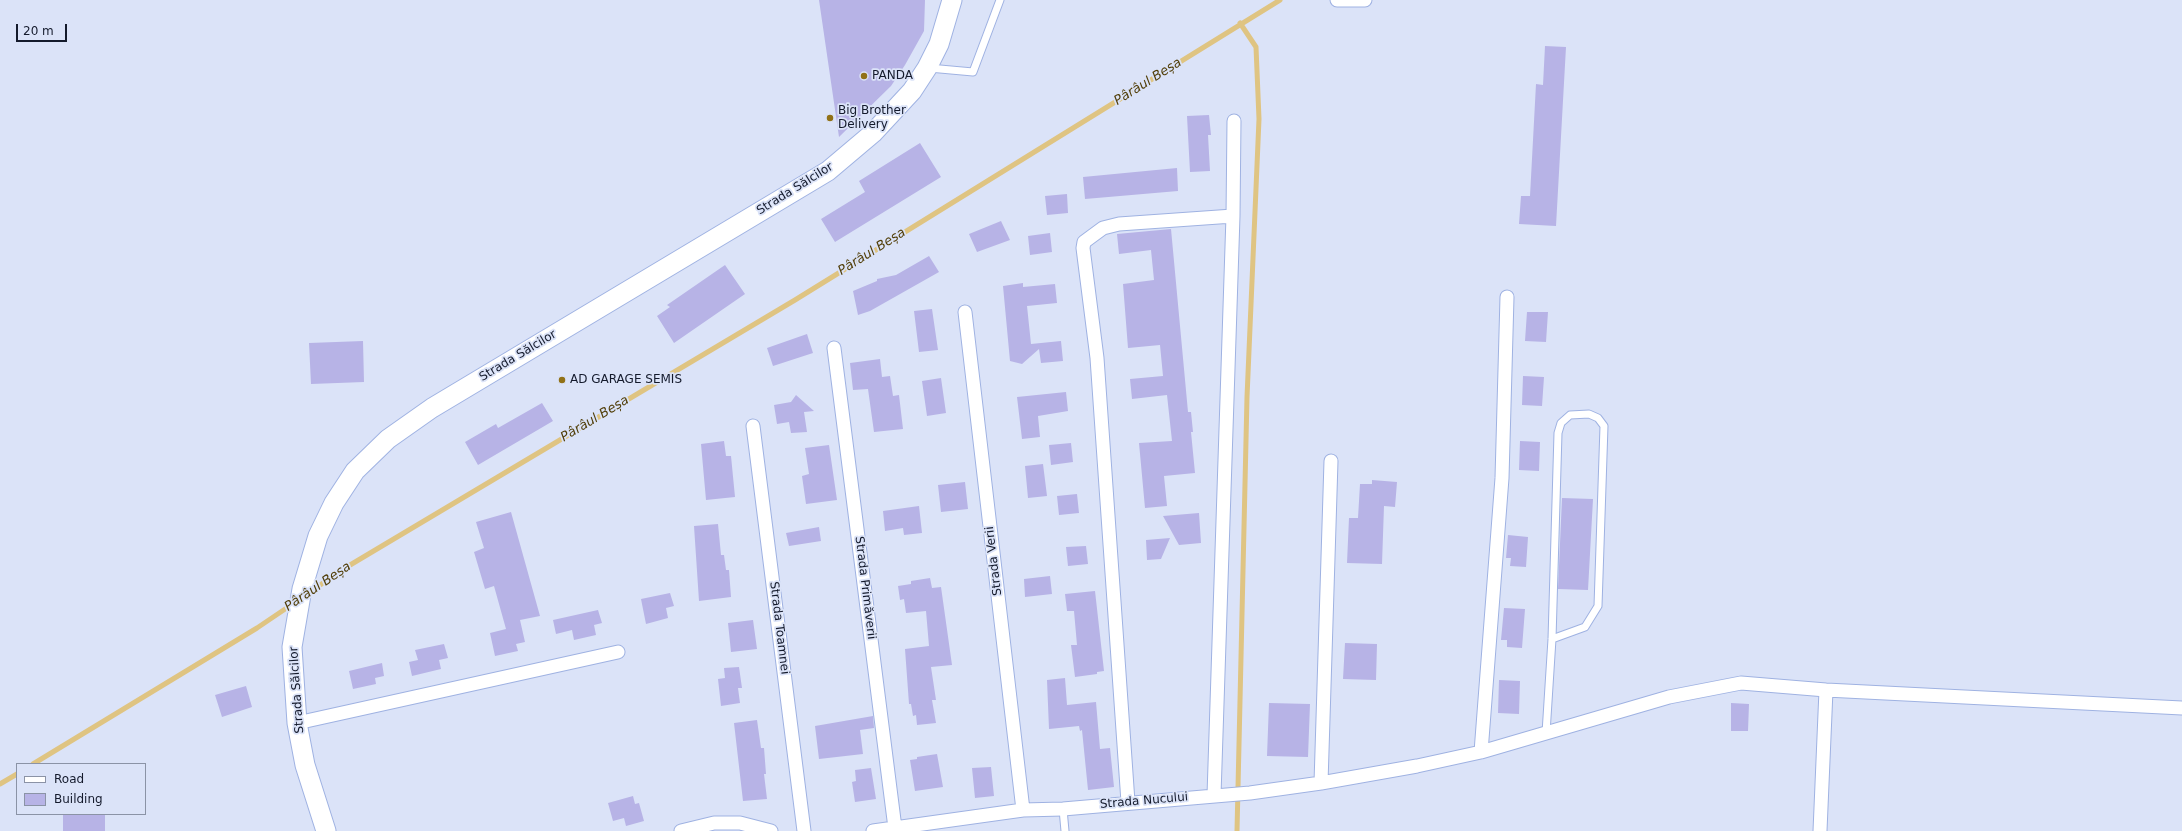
<!DOCTYPE html>
<html>
<head>
<meta charset="utf-8">
<style>
  body { margin:0 }
  #map { position:relative; width:2182px; height:831px; overflow:hidden; background:#dbe3f8; font-family:"DejaVu Sans",sans-serif }
  canvas { display:block }
  .legend { position:absolute; left:16px; top:763px; width:130px; height:52px; box-sizing:border-box; background:#dbe3f8; border:1px solid #8b93a6; margin:0; padding:5px 7px; list-style:none; font-size:12px; color:#141a2c }
  .legend li { display:flex; align-items:center; gap:8px; height:20px }
  .legend b { width:20px; border:1px solid #8b93a6 }
  .scale { position:absolute; left:16px; top:24px; width:51px; height:18px; box-sizing:border-box; border:2px solid #141a2c; border-top:0; padding-left:5px; font-size:12px; line-height:14px; white-space:nowrap; color:#141a2c; -webkit-text-stroke:3px #dbe3f8; paint-order:stroke }
</style>
</head>
<body>
<div id="map">
<canvas width="2182" height="831"></canvas>
<ul class="legend">
<li><b style="height:5px;background:#fff"></b>Road</li>
<li><b style="height:11px;background:#b7b3e6"></b>Building</li>
</ul>
<div class="scale">20 m</div>
</div>
<script>
const context = document.querySelector('canvas').getContext('2d');
context.lineJoin = 'round';
function poly(rows) {
  const path = new Path2D();
  for (const r of rows) {
    path.moveTo(r[0], r[1]);
    for (let i = 2; i < r.length; i += 2) path.lineTo(r[i], r[i + 1]);
  }
  return path;
}
function strokePath(path, color, width, dash) {
  context.strokeStyle = color;
  context.lineWidth = width;
  context.lineCap = dash ? 'butt' : 'round';
  context.setLineDash(dash || []);
  context.stroke(path);
}
function paint(path, color) {
  context.fillStyle = color;
  context.fill(path, 'evenodd');
}
function label(font, color, halo, rows, align = 'center') {
  context.font = font + ' "DejaVu Sans",sans-serif';
  context.lineWidth = 3.5;
  context.setLineDash([]);
  context.textBaseline = 'middle';
  context.strokeStyle = halo;
  context.fillStyle = color;
  for (const [text, x, y, turn = 0] of rows) {
    context.save();
    context.translate(x, y);
    context.rotate((+turn || 0) * Math.PI / 180);
    context.textAlign = isNaN(turn) ? turn : align;
    if (halo) context.strokeText(text, 0, 0);
    context.fillText(text, 0, 0);
    context.restore();
  }
}
strokePath(poly([
  [306,595,340,571,795,300,1280,0],
  [33,764,257,628,294,603],
  [0,784,17,774],
  [1237,831,1247,397,1259,119,1256,47,1240,23]
]), '#dfc482', 5);
paint(poly([
  [819,0,925,0,924,31,905,65,891,86,839,137],
  [1545,46,1566,47,1556,226,1519,224,1521,196,1530,196,1536,84,1543,85],
  [1209,115,1211,135,1208,135,1210,171,1190,172,1187,116],
  [920,143,941,177,835,242,821,219,865,192,859,181],
  [1177,168,1178,191,1085,199,1083,177],
  [1067,194,1068,213,1047,215,1045,196],
  [1001,221,1010,240,977,252,969,234],
  [1171,229,1188,412,1191,412,1193,432,1191,432,1195,473,1164,476,1167,506,1145,508,1139,443,1172,441,1167,395,1132,399,1130,379,1163,376,1160,345,1128,348,1123,284,1154,280,1151,250,1119,254,1117,234],
  [1050,233,1052,252,1030,255,1028,236],
  [929,256,939,272,870,311,858,315,853,291,877,281,877,279,896,275],
  [725,265,745,294,674,343,657,316,670,307,667,305],
  [1023,283,1023,287,1055,284,1057,303,1027,306,1031,344,1061,341,1063,361,1041,363,1039,349,1022,364,1010,361,1003,286],
  [932,309,938,350,919,352,914,311],
  [1527,312,1548,312,1546,342,1525,341],
  [807,334,813,353,773,366,767,348],
  [363,341,364,382,311,384,309,343],
  [880,359,882,377,890,376,893,396,899,395,903,429,874,432,868,389,853,390,850,363],
  [1523,376,1544,377,1542,406,1522,405],
  [941,378,946,413,927,416,922,381],
  [1066,392,1068,411,1038,416,1040,437,1022,439,1017,397],
  [796,395,814,411,804,412,807,432,791,433,789,422,777,424,774,405,791,402],
  [542,403,553,421,478,465,465,442,496,424,498,428],
  [724,441,726,456,731,456,735,497,706,500,701,444],
  [1520,441,1540,442,1539,471,1519,470],
  [1071,443,1073,462,1051,465,1049,445],
  [829,445,837,500,806,504,802,476,809,474,805,448],
  [1043,464,1047,496,1028,498,1025,466],
  [1372,480,1397,482,1395,507,1384,506,1382,564,1347,563,1349,518,1358,518,1360,484,1372,484],
  [965,482,968,509,941,512,938,485],
  [1077,494,1079,513,1059,515,1057,496],
  [1562,498,1593,499,1588,590,1558,589],
  [919,506,922,533,904,535,903,528,885,531,883,511],
  [511,512,540,616,520,620,525,642,516,644,518,651,495,656,490,633,506,629,494,586,485,589,474,552,484,548,476,522],
  [1199,513,1201,543,1179,545,1163,516],
  [718,524,721,555,724,555,726,570,729,570,731,597,699,601,694,526],
  [819,527,821,541,789,546,786,533],
  [1508,535,1528,537,1526,567,1510,566,1511,558,1506,558],
  [1170,538,1161,559,1147,560,1146,540],
  [1086,546,1088,564,1068,566,1066,547],
  [1050,576,1052,594,1025,597,1024,579],
  [930,578,932,588,941,587,952,665,931,667,936,700,932,700,936,723,917,725,916,715,913,716,911,704,909,704,905,649,929,646,926,611,906,613,904,599,900,600,898,586,911,584,911,581],
  [1095,591,1104,671,1097,672,1097,674,1075,677,1071,645,1077,645,1074,611,1067,611,1065,594],
  [670,593,674,606,666,608,668,618,646,624,641,599],
  [1504,608,1525,609,1522,648,1507,647,1507,640,1501,640],
  [598,610,602,623,594,625,596,635,574,640,572,630,556,634,553,620],
  [753,620,757,649,731,652,728,623],
  [1345,643,1377,644,1376,680,1343,679],
  [444,644,448,658,439,660,441,669,412,676,409,662,418,660,415,650],
  [382,663,384,676,375,678,376,684,353,689,349,671],
  [739,667,742,688,738,688,740,703,721,706,718,679,725,678,724,668],
  [1065,678,1067,705,1096,702,1100,749,1110,748,1114,787,1088,790,1082,730,1080,731,1079,726,1049,729,1047,680],
  [1499,680,1520,681,1519,714,1498,713],
  [246,686,252,707,222,717,215,695],
  [1269,703,1310,704,1308,757,1267,756],
  [1731,703,1749,704,1748,731,1731,731],
  [873,716,874,728,860,730,863,754,819,759,815,726],
  [757,720,761,748,764,748,766,774,764,774,767,799,743,801,734,723],
  [937,754,943,787,915,791,910,760,917,759,917,757],
  [991,767,994,796,975,798,972,768],
  [871,768,876,799,855,802,852,782,856,781,855,770],
  [633,796,635,804,639,803,644,821,626,826,624,818,613,821,608,803],
  [63,814,105,814,105,831,63,831]
]), '#b7b3e6');
const service = poly([
  [929,68,973,72,1000,0],
  [1546,733,1552,639,1558,433,1561,423,1570,415,1589,414,1598,418,1604,426,1598,606,1585,627,1552,639],
  [1063,809,1065,831]
]);
const minor = poly([
  [1337,0,1365,0],
  [965,312,1023,810],
  [834,348,895,828],
  [753,426,804,831],
  [297,723,618,652],
  [1481,752,1502,478,1507,297],
  [1321,783,1331,461],
  [1214,795,1233,216,1234,121],
  [1128,802,1097,358,1083,248,1084,242,1103,228,1119,224,1233,216],
  [681,831,714,823,740,823,771,831],
  [873,831,1023,810,1063,809,1250,793,1321,783,1417,766,1481,752,1669,697,1741,683,1826,690,2182,708],
  [1820,831,1826,690]
]);
const secondary = poly([
  [326,831,305,765,297,723,292,647,302,589,318,536,334,503,355,471,388,439,432,408,828,171,873,133,912,91,927,68,939,44,952,0]
]);
strokePath(service, '#9fb2e2', 9);
strokePath(minor, '#9fb2e2', 15);
strokePath(secondary, '#9fb2e2', 21);
strokePath(service, '#fff', 7);
strokePath(minor, '#fff', 13);
strokePath(secondary, '#fff', 19);
for (const [x, y, r, color] of [
  [864,76,4,"#917117"],
  [830,118,4,"#917117"],
  [562,380,4,"#917117"]
]) {
  const dot = new Path2D();
  dot.arc(x, y, r, 0, 2 * Math.PI);
  context.fillStyle = color;
  context.fill(dot);
  strokePath(dot, '#dbe3f8', 1.5);
}
label('12px', '#141a2c', '#dbe3f8', [
  ["PANDA",872,76],
  ["Big Brother",838,111],
  ["Delivery",838,125],
  ["AD GARAGE SEMIS",570,380]
], 'left');
label('12px', '#141a2c', '#dbe3f8', [
  ["Strada Sălcilor",795,189,-32],
  ["Strada Sălcilor",518,356,-31],
  ["Strada Verii",994,561,-97],
  ["Strada Primăverii",865,588,83],
  ["Strada Toamnei",779,628,83],
  ["Strada Sălcilor",297,690,-94],
  ["Strada Nucului",1144,801,-5]
]);
label('italic 13px', '#513e08', '#dbe3f8', [
  ["Pârâul Beșa",1148,82,-32],
  ["Pârâul Beșa",872,252,-32],
  ["Pârâul Beșa",595,419,-31],
  ["Pârâul Beșa",318,587,-34]
]);
</script>
</body>
</html>
